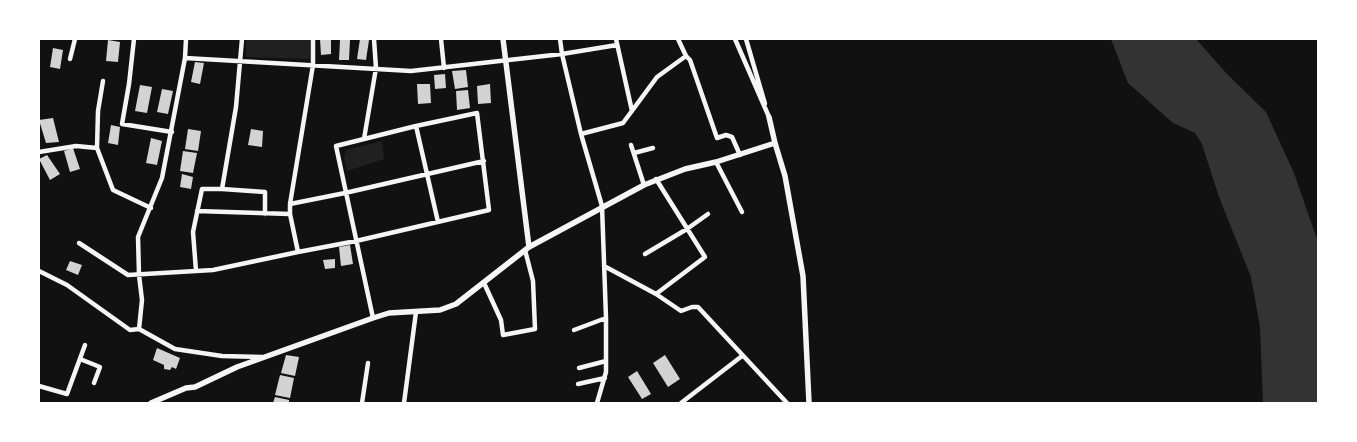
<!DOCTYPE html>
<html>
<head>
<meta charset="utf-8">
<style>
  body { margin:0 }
  #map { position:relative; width:1357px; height:442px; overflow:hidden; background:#111; font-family:"Crimson Pro",serif }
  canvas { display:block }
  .frame { position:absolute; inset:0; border:40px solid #fff; pointer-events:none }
</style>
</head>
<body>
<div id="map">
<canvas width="1357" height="442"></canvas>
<div class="frame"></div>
</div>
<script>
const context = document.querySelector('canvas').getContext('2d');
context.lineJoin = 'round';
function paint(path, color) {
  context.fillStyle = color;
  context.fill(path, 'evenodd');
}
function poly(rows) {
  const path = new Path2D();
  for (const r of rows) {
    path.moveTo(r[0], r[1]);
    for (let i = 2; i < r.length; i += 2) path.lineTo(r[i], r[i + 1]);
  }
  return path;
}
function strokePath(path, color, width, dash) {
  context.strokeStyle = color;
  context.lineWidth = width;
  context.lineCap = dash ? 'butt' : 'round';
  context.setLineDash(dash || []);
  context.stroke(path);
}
paint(poly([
  [246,39,310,39,310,59,246,57],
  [382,141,384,159,347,171,344,158,346,150]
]), '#202020');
paint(poly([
  [1111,39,1196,39,1227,74,1266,112,1294,173,1318,242,1318,403,1263,403,1260,327,1251,277,1219,197,1202,144,1195,133,1173,123,1128,83]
]), '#333');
paint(poly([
  [320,39,331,39,331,54,321,55],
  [360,39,369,40,366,60,357,59],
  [108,40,120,42,118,62,106,61],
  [340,40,350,40,349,60,339,60],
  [53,48,63,50,60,69,50,67],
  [195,62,204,63,200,84,191,82],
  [466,70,468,87,455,89,452,71],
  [445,74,446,88,435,89,434,75],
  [417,84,430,84,431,103,418,104],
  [490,84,491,103,478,104,477,86],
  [140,85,152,87,147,113,135,111],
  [162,89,173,91,168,114,157,112],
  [468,90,470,108,457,110,456,91],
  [53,118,59,142,46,143,39,120],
  [111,125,120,127,118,145,108,143],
  [188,129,201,131,198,151,185,149],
  [251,129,263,131,262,147,248,145],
  [151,138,162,141,157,165,146,163],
  [73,148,80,169,70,172,64,151],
  [183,151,197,153,193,173,180,171],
  [47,155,60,174,50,180,39,159],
  [182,174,193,177,191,189,180,187],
  [350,245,353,264,341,266,339,247],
  [335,259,335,268,325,269,323,260],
  [70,261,82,265,78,275,66,270],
  [157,348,180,358,176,369,172,367,170,370,164,369,164,365,153,360],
  [286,355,299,357,295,376,281,373],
  [665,355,680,379,668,387,653,363],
  [637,371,651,394,642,399,628,377],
  [280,375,294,378,290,398,275,395],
  [275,397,289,400,289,403,273,403]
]), '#d3d3d3');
strokePath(poly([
  [134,39,129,84,122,124,172,132],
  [186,39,185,58,162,178,138,237,139,275,142,300,139,329,175,349,222,356,262,357],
  [313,39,313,65,290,204,290,214,298,252,356,241,489,210,477,113,416,126],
  [441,39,444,68],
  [560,39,562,54,581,134,602,206,606,318,606,372,597,403],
  [616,39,632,111],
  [678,39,686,56,690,60,717,138,726,135,732,137,740,155],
  [735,39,769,117],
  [746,39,765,104],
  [185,58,411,71,562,54,617,45],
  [70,59,75,39],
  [103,81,98,111,97,148,113,190,151,208],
  [581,134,623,123,657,77,686,56],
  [364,139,376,68,374,39],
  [631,145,644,185],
  [39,152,76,146,97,148],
  [634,153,653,148],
  [716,162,742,212],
  [656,179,705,257,656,294],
  [222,189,265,192,265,214],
  [290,204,345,193,484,161],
  [197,211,290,214],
  [79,243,128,275,213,270,298,252],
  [645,254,687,229,708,214],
  [604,266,656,294,681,311,692,307,698,307,787,403],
  [39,271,67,285,130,330,139,329],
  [196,271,193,232,202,189,222,189,236,107,242,39],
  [484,283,501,320,503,335,535,329,533,281,525,250],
  [373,318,336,146,416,126,438,222],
  [574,330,606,318],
  [80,359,100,367,94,383],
  [579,368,606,361],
  [578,384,605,378],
  [39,386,67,394,85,345],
  [362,403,368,363],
  [404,403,416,312],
  [681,403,742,356]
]), '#f5f5f5', 4.5);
strokePath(poly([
  [503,39,529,247],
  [769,117,775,143,785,176,803,276,809,403],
  [151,403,186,388,195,387,237,367,373,318,389,313,440,310,456,304,529,247,644,185,685,169,716,162,775,143]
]), '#f5f5f5', 5.5);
</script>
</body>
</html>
